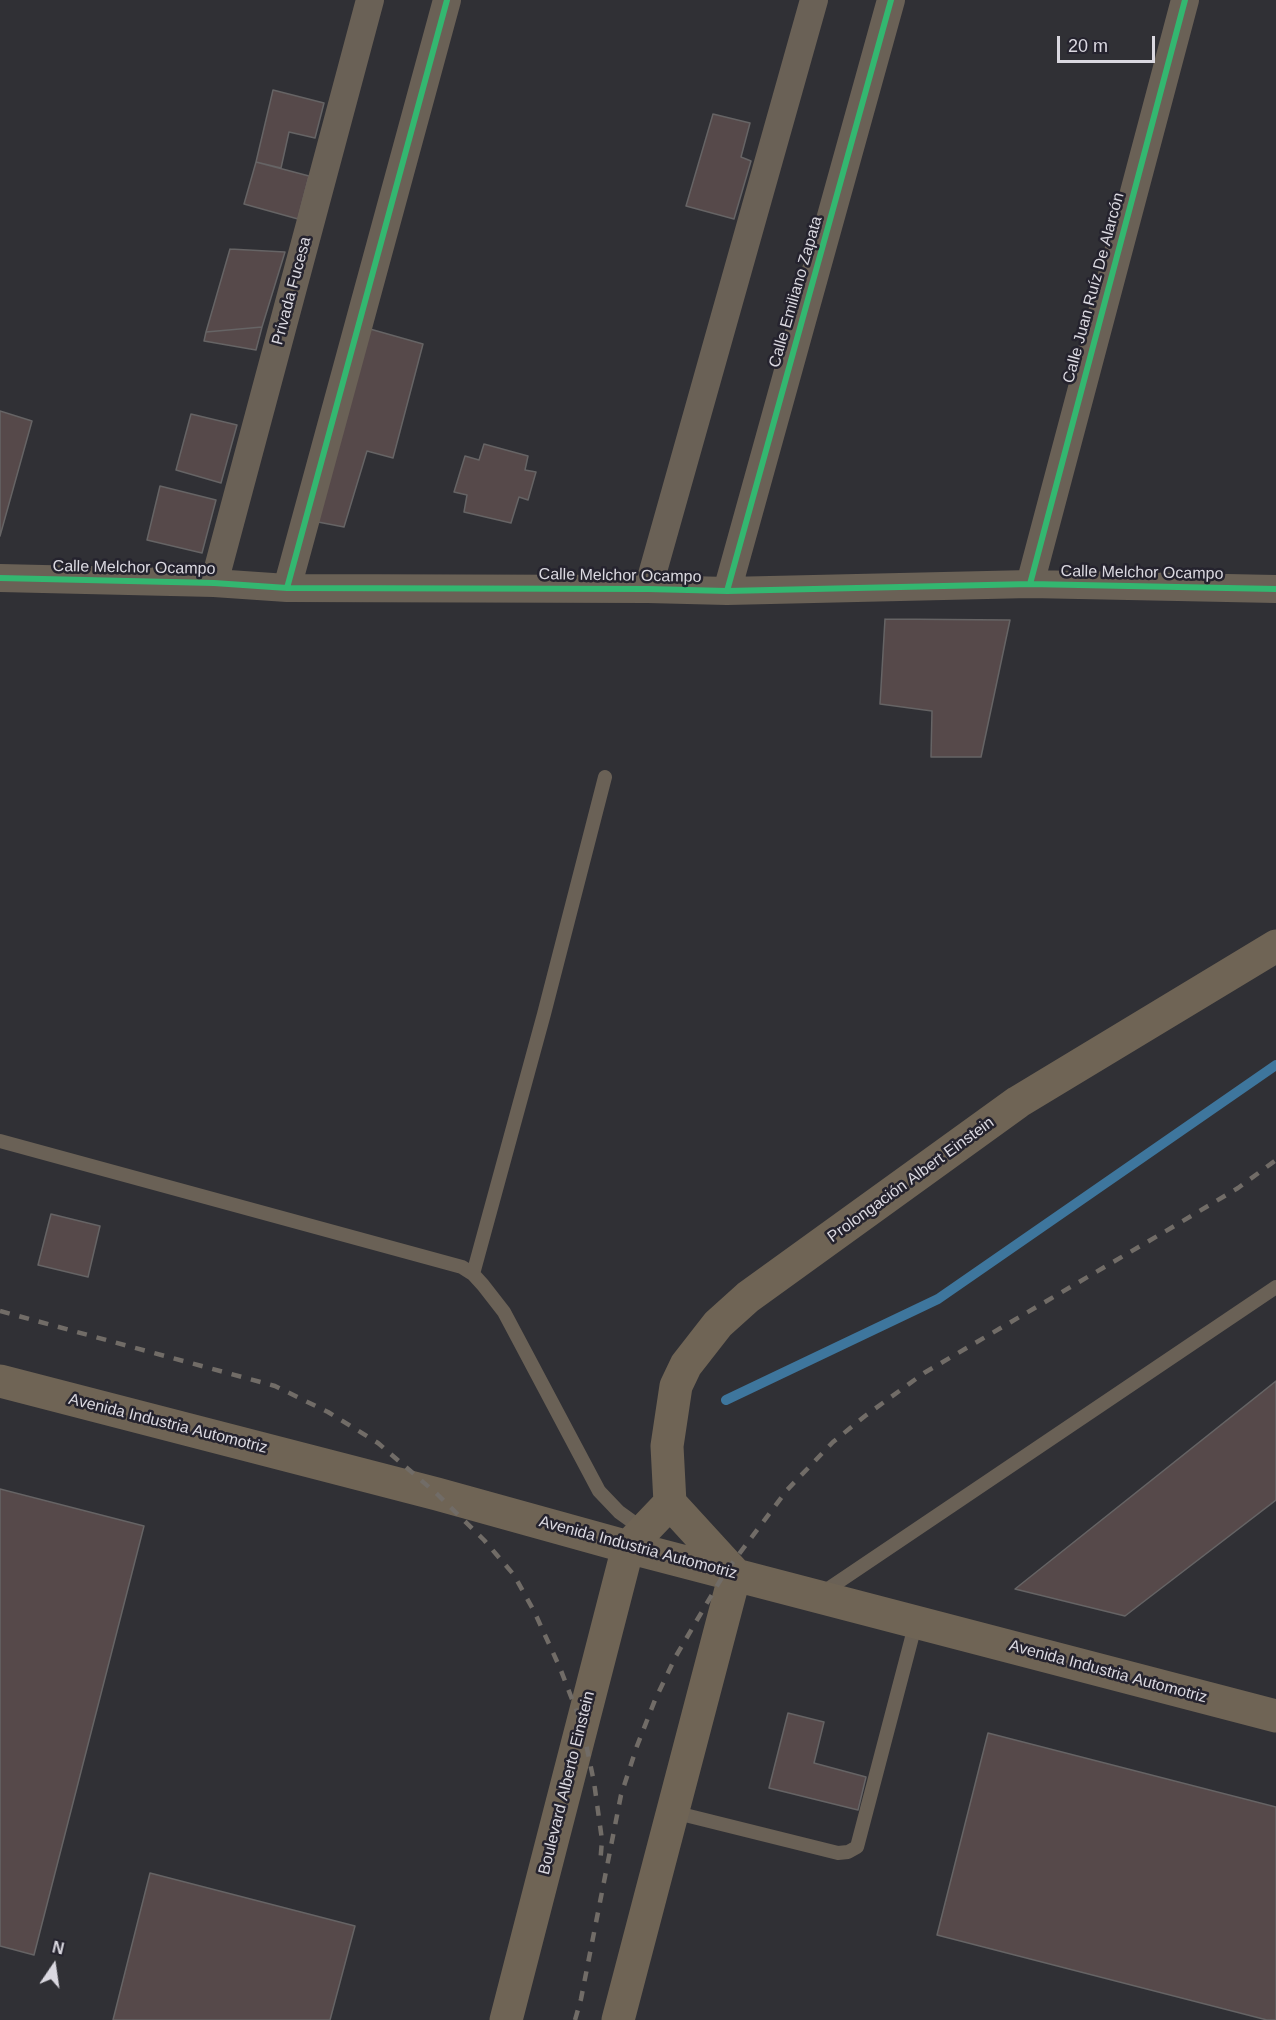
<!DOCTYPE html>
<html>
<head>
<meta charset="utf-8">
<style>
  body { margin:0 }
  #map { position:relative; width:1276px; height:2020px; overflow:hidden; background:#303035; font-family:Helvetica,sans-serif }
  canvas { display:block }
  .north { position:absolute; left:24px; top:1936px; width:60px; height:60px; -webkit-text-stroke:4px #25232e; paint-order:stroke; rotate:13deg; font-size:16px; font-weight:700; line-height:24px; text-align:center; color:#dad8e0 }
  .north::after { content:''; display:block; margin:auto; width:21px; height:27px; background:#dad8e0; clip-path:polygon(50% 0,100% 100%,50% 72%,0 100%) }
  .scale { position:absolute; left:1057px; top:36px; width:98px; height:27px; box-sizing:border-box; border:3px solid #dad8e0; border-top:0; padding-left:8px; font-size:18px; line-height:21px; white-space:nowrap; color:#dad8e0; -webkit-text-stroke:4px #25232e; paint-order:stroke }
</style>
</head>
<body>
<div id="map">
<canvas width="1276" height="2020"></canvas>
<div class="north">N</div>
<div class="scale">20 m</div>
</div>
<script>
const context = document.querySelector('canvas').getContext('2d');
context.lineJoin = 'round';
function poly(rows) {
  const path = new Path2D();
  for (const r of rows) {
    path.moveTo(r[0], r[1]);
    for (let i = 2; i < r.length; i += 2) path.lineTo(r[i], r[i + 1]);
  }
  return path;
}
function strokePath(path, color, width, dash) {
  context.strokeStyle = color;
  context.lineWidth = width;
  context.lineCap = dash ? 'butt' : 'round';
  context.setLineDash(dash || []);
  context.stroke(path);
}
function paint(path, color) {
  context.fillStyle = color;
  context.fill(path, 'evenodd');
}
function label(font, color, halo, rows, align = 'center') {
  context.font = font + ' Helvetica,sans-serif';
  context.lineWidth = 5;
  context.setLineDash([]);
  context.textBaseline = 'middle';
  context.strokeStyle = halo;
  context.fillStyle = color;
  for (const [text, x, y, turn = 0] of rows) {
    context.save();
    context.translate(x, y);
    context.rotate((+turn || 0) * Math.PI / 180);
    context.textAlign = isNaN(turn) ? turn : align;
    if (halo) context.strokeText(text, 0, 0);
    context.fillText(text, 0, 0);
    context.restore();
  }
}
strokePath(poly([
  [726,1400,938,1299,1276,1065]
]), '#3e769d', 10);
const building = poly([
  [273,90,324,103,315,138,289,132,281,168,256,162,273,90],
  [713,114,750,123,741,157,751,161,734,219,686,206,713,114],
  [256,162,309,176,298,219,244,204,256,162],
  [230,249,285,252,262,327,206,332,230,249],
  [262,327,256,350,204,341,206,332,262,327],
  [370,329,423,344,393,458,367,451,344,527,318,522,370,329],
  [0,411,32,421,0,536,0,411],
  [191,414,237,425,221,483,176,470,191,414],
  [484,444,528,456,525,470,536,472,528,500,519,497,511,523,464,512,467,495,454,492,465,456,479,460,484,444],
  [160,486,216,500,202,553,147,540,160,486],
  [885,619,1010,620,981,757,931,757,932,711,880,704,885,619],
  [51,1214,100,1226,88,1277,38,1265,51,1214],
  [1276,1381,1276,1500,1125,1616,1015,1589,1276,1381],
  [0,1489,144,1526,34,1955,0,1946,0,1489],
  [788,1713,824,1722,814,1763,866,1777,858,1810,769,1788,788,1713],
  [988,1733,1276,1807,1276,2020,1267,2020,937,1935,988,1733],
  [150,1873,355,1926,330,2020,113,2020,150,1873]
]);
paint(building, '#56494a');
strokePath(building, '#666465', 1.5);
strokePath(poly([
  [0,1141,462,1267,473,1274,483,1285,504,1312,599,1491,619,1512,644,1530],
  [473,1274,544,1014,605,777],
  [822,1593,1276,1287],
  [673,1812,838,1853,848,1852,857,1847,916,1622]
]), '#6a6156', 14);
strokePath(poly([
  [0,578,214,583,287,588,648,589,727,591,1030,584,1276,589],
  [214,583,370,0],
  [1030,584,1185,0],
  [287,588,447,0],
  [648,589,814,0],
  [727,591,891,0]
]), '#6a6156', 28);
strokePath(poly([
  [0,1381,437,1494,628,1547,1276,1716],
  [735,1574,670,1503,667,1446,676,1386,686,1365,718,1324,748,1297,1018,1102,1276,946],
  [506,2020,628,1547,670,1503],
  [618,2020,735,1574]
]), '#6f6455', 33);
strokePath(poly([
  [0,1311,275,1386,328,1412,378,1443,437,1494,484,1540,514,1575,534,1611,560,1668,582,1725,594,1782,602,1840,600,1865],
  [575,2020,581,1999,621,1795,637,1746,655,1700,676,1656,724,1574,787,1490,833,1442,865,1416,924,1373,1171,1228,1238,1188,1276,1160]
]), '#716c67', 4.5, [10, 10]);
strokePath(poly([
  [0,578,214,583,287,588,648,589,727,591,1030,584,1276,589],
  [1030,584,1185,0],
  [287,588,447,0],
  [727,591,891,0]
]), '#33b770', 6);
label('16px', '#dad8e0', '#25232e', [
  ["Calle Juan Ruíz De Alarcón",1094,288,-75],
  ["Privada Fucesa",292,291,-75],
  ["Calle Emiliano Zapata",796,292,-74],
  ["Calle Melchor Ocampo",134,568,1],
  ["Calle Melchor Ocampo",1142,573,1],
  ["Calle Melchor Ocampo",620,576,1],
  ["Prolongación Albert Einstein",911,1180,-36],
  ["Avenida Industria Automotriz",168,1424,14],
  ["Avenida Industria Automotriz",638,1548,15],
  ["Avenida Industria Automotriz",1108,1672,15],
  ["Boulevard Alberto Einstein",567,1783,-76]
]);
</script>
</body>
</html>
